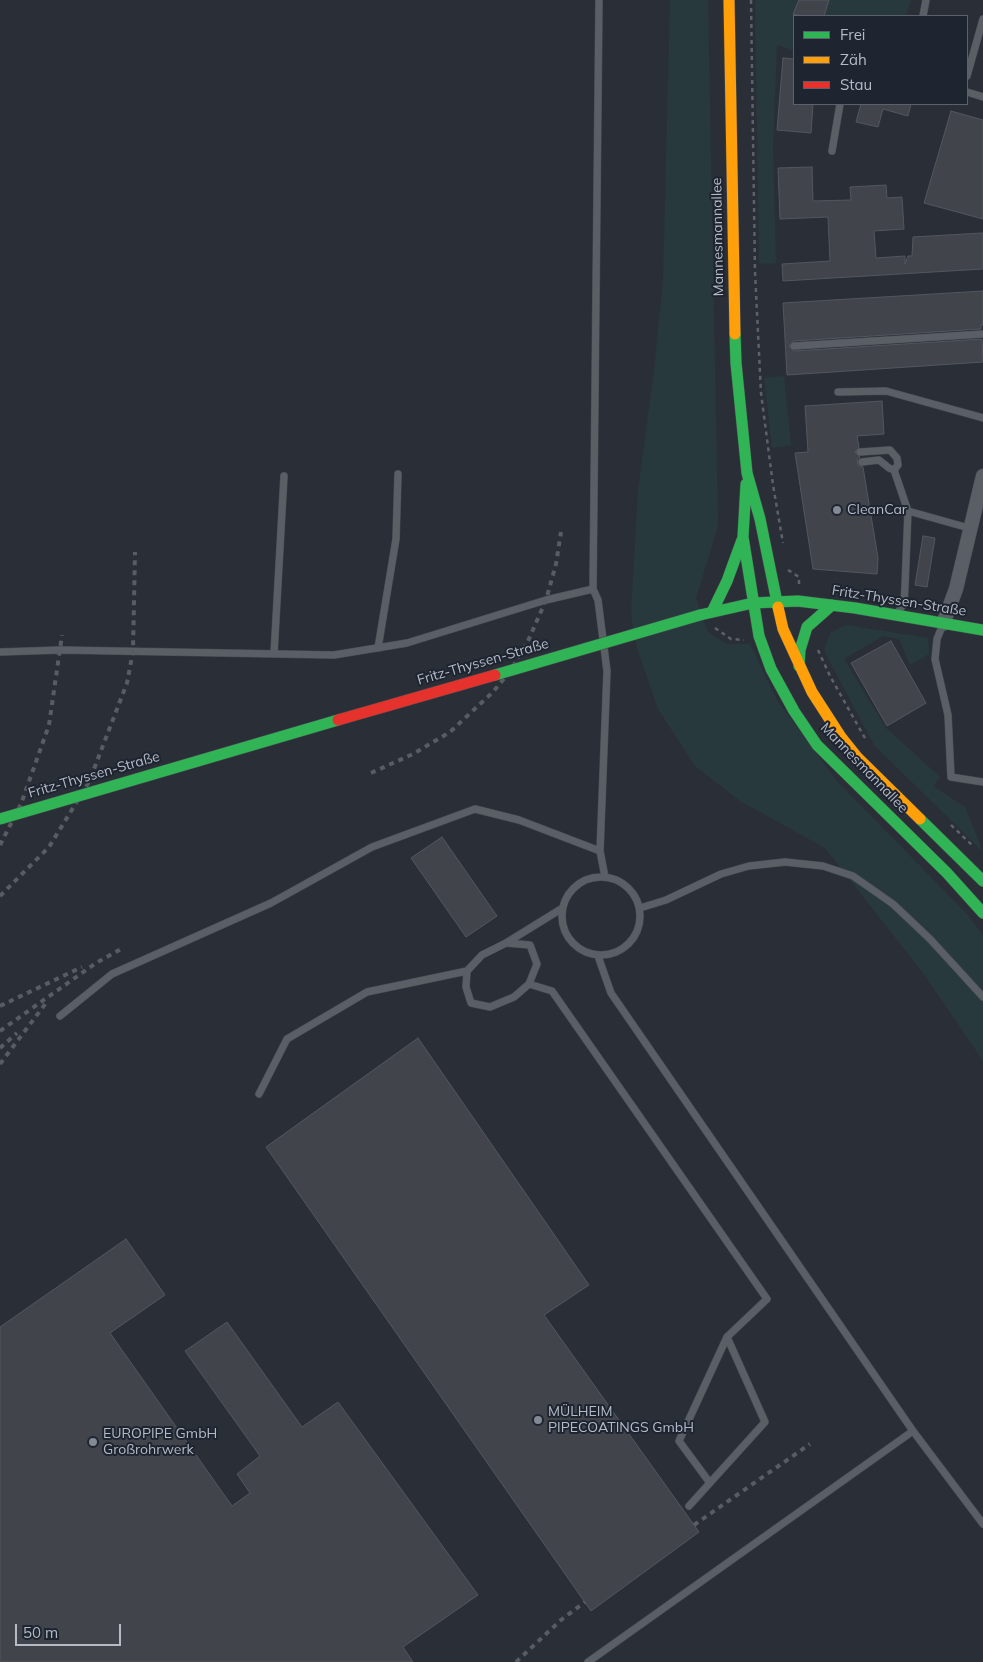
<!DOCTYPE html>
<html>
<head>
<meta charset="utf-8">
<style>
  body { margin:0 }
  #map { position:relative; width:983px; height:1662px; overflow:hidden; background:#2a2f37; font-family:Mulish,sans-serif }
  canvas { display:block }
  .legend { position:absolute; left:793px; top:15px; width:175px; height:90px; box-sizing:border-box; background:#1e2531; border:1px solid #5a616d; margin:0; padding:6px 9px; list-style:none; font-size:15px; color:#b4bbc7 }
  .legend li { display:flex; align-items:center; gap:10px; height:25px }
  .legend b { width:25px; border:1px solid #5a616d }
  .scale { position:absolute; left:15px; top:1624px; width:106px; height:22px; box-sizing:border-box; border:2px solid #b4bbc7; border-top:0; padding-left:6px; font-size:15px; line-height:18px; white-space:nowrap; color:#b4bbc7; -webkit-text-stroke:4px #1e2531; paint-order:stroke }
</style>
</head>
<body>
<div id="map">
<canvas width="983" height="1662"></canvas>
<ul class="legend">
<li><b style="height:6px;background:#30b455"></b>Frei</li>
<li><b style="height:6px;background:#ff9f0a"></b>Zäh</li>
<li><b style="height:6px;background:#e5322d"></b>Stau</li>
</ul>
<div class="scale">50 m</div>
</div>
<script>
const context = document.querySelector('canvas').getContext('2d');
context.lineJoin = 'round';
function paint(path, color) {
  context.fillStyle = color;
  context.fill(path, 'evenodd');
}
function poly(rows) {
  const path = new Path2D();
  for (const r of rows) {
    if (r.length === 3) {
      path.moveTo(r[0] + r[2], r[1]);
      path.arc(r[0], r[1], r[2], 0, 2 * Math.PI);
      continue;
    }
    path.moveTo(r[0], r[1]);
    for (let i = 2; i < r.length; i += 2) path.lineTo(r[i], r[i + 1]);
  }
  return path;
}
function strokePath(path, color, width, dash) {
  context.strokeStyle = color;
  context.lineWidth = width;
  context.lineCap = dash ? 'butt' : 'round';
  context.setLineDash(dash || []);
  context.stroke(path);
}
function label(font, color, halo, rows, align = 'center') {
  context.font = font + ' Mulish,sans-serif';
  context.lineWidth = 4;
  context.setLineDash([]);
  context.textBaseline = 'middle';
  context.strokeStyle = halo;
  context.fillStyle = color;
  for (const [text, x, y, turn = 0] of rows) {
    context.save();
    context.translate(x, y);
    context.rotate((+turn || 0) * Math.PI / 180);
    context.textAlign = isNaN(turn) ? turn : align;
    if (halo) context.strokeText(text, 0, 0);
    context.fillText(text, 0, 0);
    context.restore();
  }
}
paint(poly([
  [670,0,708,0,718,526,696,598,708,632,727,644,750,644,777,700,836,780,967,914,983,935,983,1061,926,977,825,848,740,801,695,766,658,709,637,648,631,615,638,491,654,371,663,280],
  [755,0,911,0,906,16,794,16,794,50,777,45,773,147,776,263,759,264],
  [784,376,791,445,772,448,764,378],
  [846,625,928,638,929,654,910,665,899,639,883,636,844,659,886,728,940,777,933,786,965,807,983,852,874,745,824,651,830,633]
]), '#27393c');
const building = poly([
  [799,0,829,0,824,16,802,16,793,14,799,0],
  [783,58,794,59,794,104,813,104,811,133,777,130,783,58],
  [861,104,911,104,908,116,883,109,878,127,856,122,861,104],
  [951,111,983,120,983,219,924,203,951,111],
  [812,167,813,201,851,200,850,187,886,185,887,198,902,197,904,229,874,231,876,258,905,256,905,264,908,256,912,256,913,237,983,233,983,269,783,281,782,264,830,261,828,217,780,219,778,168,812,167],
  [983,291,983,325,981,325,981,329,794,341,789,346,794,351,982,339,983,362,787,375,783,303,983,291],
  [882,401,884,434,857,436,859,447,855,452,860,457,857,460,858,465,863,467,878,558,877,574,813,569,795,453,808,452,805,406,882,401],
  [923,536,935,538,927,587,915,585,923,536],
  [891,641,926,703,887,726,851,663,891,641],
  [442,837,497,916,466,937,411,858,442,837],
  [418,1038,589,1285,544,1315,699,1532,591,1611,266,1147,418,1038],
  [126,1239,165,1295,110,1333,232,1506,250,1493,237,1474,260,1456,185,1351,227,1322,302,1427,338,1402,478,1595,403,1647,413,1662,0,1662,0,1327,126,1239]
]);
paint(building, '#41454b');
strokePath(building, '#52575f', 1);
const lane = poly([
  [923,16,926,0],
  [967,76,983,19],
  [967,92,983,97],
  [832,151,840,104],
  [794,346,983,334],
  [838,392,886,391,983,418],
  [860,452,890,450,897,458,898,465,894,470,908,511,905,586,904,603,897,614],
  [862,462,879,460,889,468,894,470],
  [908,511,969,528],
  [593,589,599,0],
  [943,624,937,639,935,659,948,715,951,777,983,782],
  [378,648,396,539,398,474],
  [0,652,61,650,334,655,407,643,546,600,593,589,598,600,607,671,600,851,605,877],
  [274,654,284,476],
  [601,916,39],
  [640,908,666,900,721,874,749,866,785,862,823,866,853,876,893,904,930,939,983,997],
  [506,943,530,945,537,964,529,984,514,997,490,1007,471,1003,466,987,467,971,482,955,506,943],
  [506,943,561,909],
  [529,984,552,991,767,1299,727,1337,765,1422,689,1506],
  [60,1016,112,974,271,903,372,847,475,809,519,820,600,851],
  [259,1094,287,1039,367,992,467,971],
  [913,1431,983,1524],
  [710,1483,679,1441,727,1337],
  [588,1662,913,1431,611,993,598,956]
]);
const street = poly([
  [943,624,956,589,983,476]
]);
const fast = poly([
  [735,334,736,363,747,473,760,519,778,607],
  [746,484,743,537,759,636,771,669,794,711,817,745,947,873,983,913],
  [712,612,727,581,742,540],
  [700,615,753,603,798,601,855,608,983,630],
  [799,666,800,650,807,627,832,605],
  [920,819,983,881]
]);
const slow = poly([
  [729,0,735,334],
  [778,607,783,629,812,692,841,737,857,757,920,819]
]);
strokePath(lane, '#464a50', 8);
strokePath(street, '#464a50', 15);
strokePath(fast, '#464a50', 12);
strokePath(slow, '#464a50', 12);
strokePath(poly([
  [751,0,755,272,761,393,773,485,783,543],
  [788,570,799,577,799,585],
  [715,628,731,639,744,640],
  [818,650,830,676,866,740],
  [951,825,972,845]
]), '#5d6268', 2.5, [4, 4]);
strokePath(lane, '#5a5e65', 7);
strokePath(street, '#5a5e65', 14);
strokePath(fast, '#30b455', 11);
strokePath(slow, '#ff9f0a', 11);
strokePath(poly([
  [371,773,413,754,450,732,493,692,511,670,528,641,546,600,556,564,561,532],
  [0,845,21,804,49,725,62,635],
  [0,896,49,847,89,782,127,683,133,651,135,552],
  [0,1006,82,967],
  [0,1031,96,963,121,949],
  [0,1048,17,1033],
  [0,1064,46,1003],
  [694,1525,810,1444],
  [516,1662,561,1620,585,1602]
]), '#595c62', 4, [5, 5]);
const fastBridge = poly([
  [495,675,700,615],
  [0,819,338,720]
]);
const jamBridge = poly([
  [338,720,495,675]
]);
strokePath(fastBridge, '#464a50', 12, []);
strokePath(jamBridge, '#464a50', 12, []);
strokePath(fastBridge, '#30b455', 11);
strokePath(jamBridge, '#e5322d', 11);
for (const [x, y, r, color] of [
  [837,510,5,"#848a95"],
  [538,1420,5,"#848a95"],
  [93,1442,5,"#848a95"]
]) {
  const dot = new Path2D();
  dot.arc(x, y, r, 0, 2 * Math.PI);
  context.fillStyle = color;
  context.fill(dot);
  strokePath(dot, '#1e2531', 2);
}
label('14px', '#b4bbc7', '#1e2531', [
  ["Mannesmannallee",718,237,-91],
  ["Fritz-Thyssen-Straße",899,601,9],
  ["Fritz-Thyssen-Straße",483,662,-16],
  ["Mannesmannallee",864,768,46],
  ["Fritz-Thyssen-Straße",94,775,-16]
]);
label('14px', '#b4bbc7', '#1e2531', [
  ["CleanCar",847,510],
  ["MÜLHEIM",548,1412],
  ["PIPECOATINGS GmbH",548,1428],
  ["EUROPIPE GmbH",103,1434],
  ["Großrohrwerk",103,1450]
], 'left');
</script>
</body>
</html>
